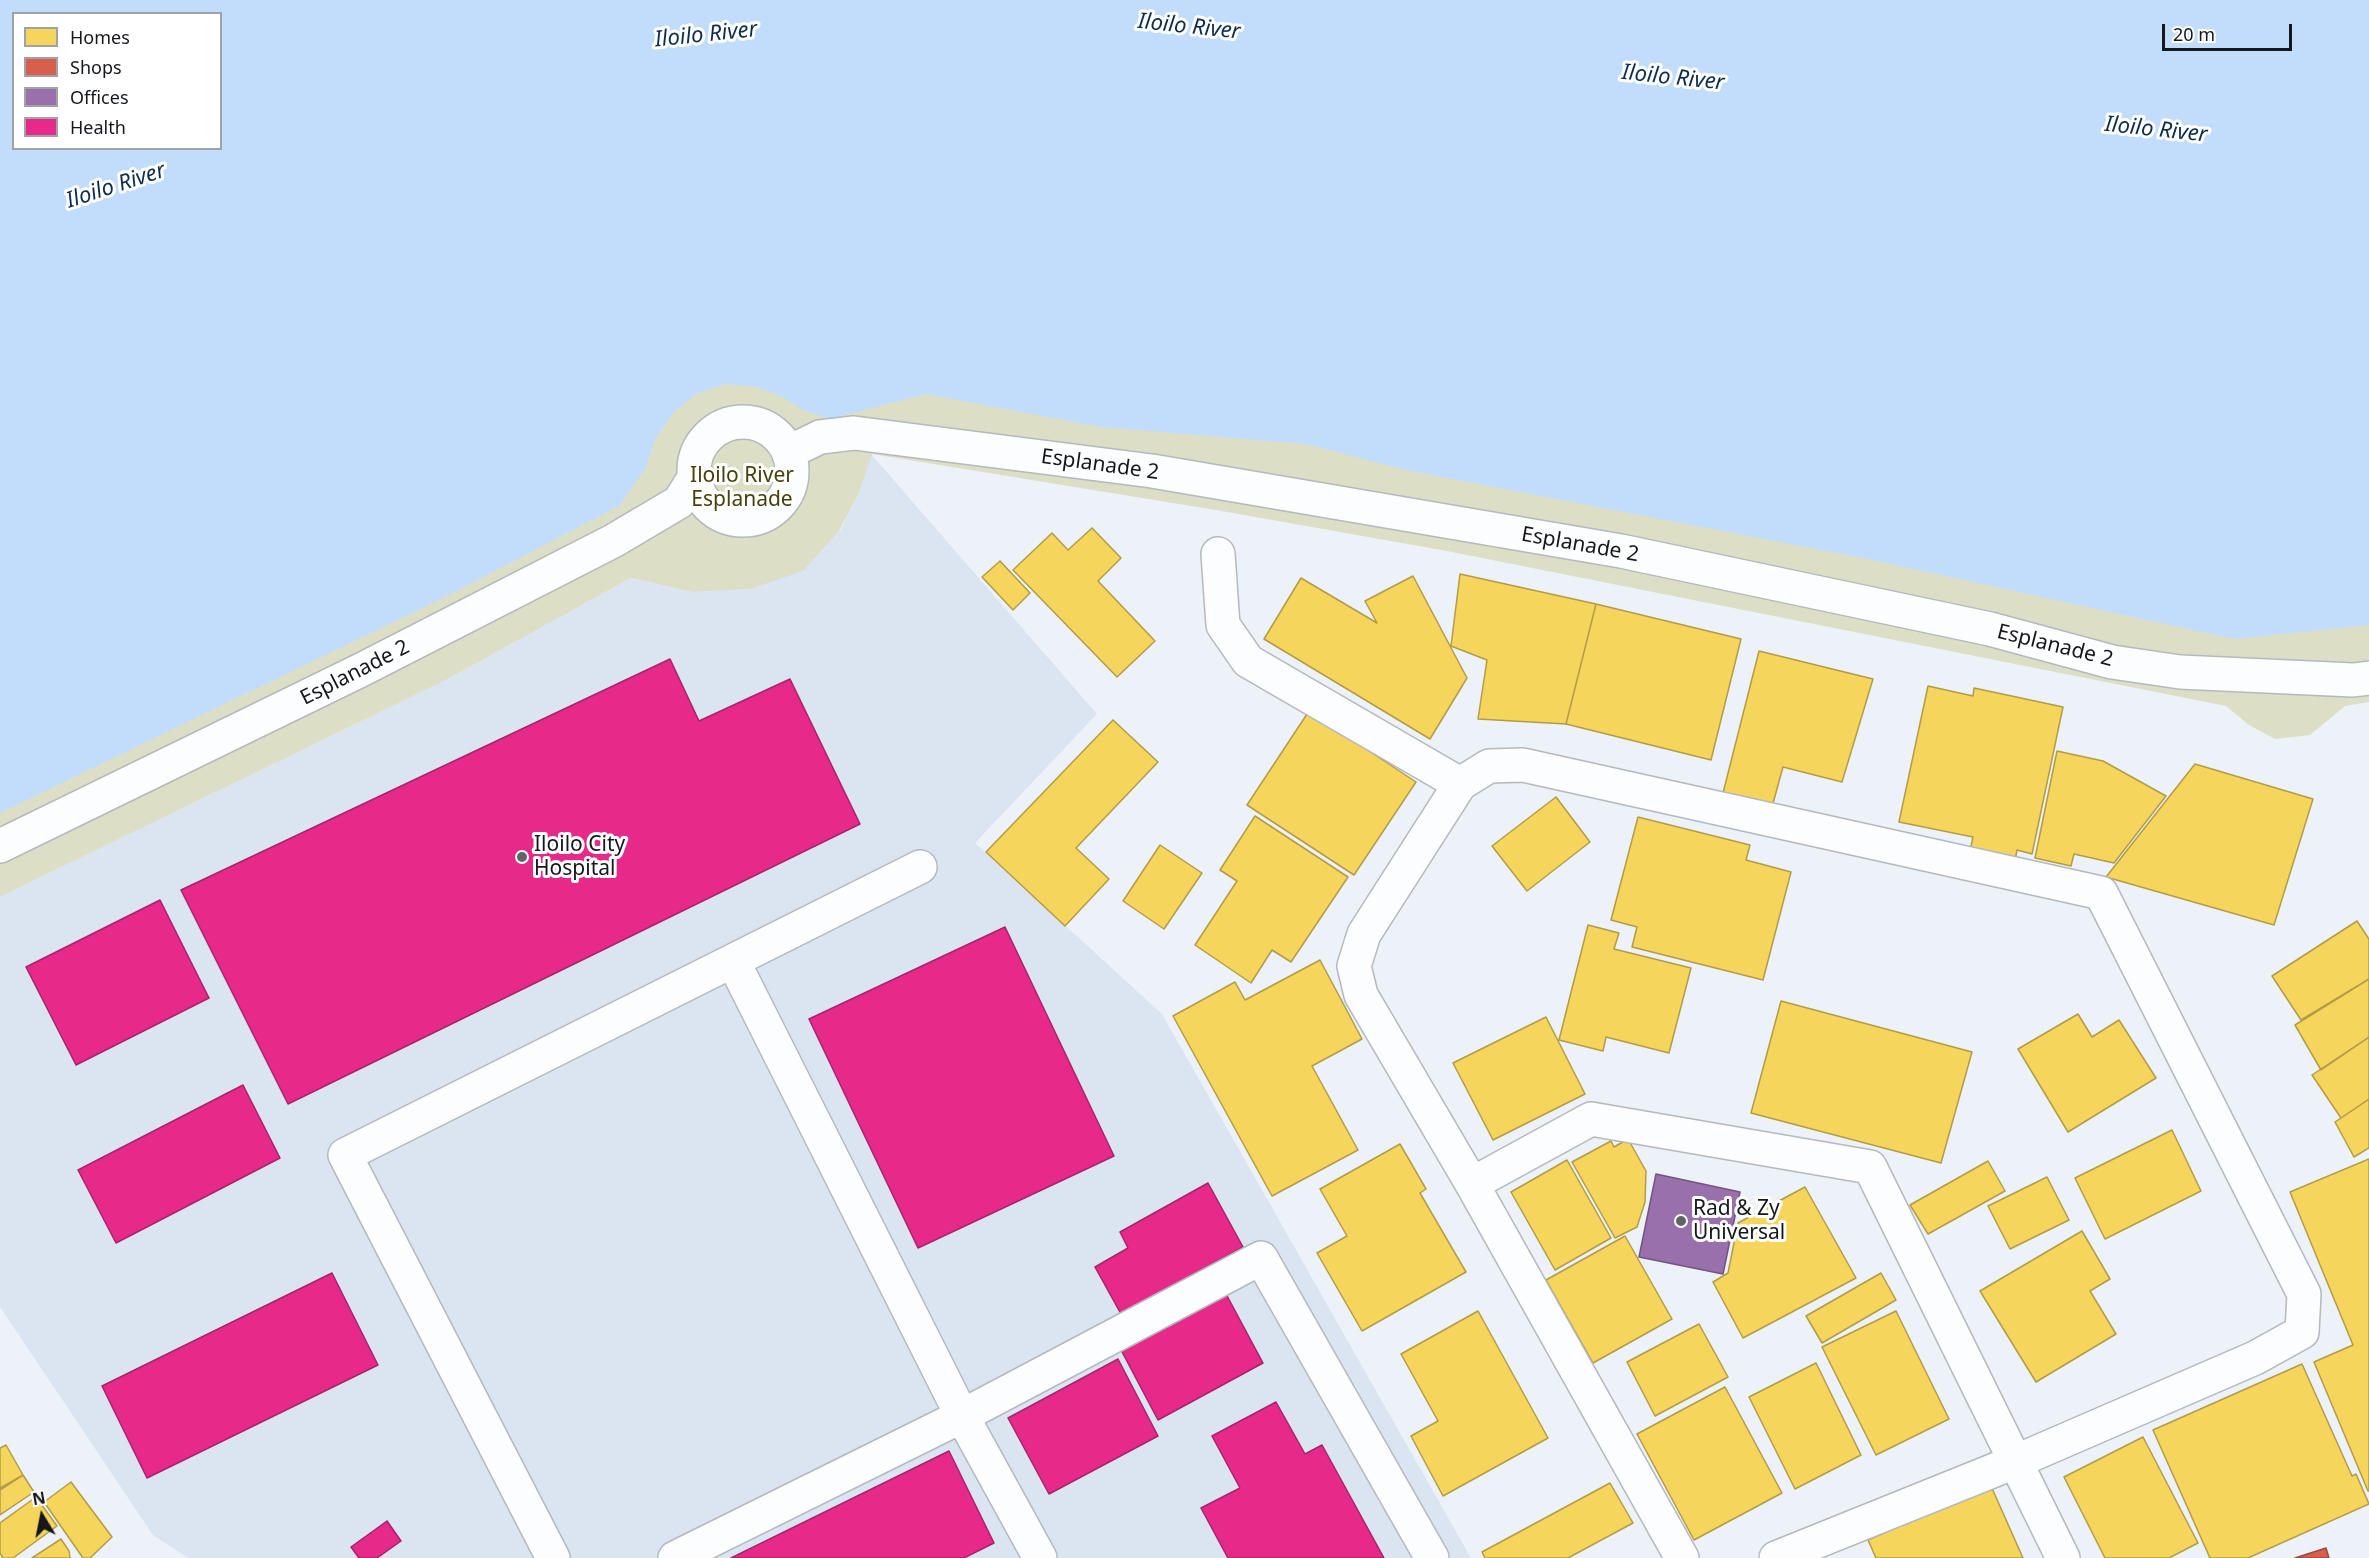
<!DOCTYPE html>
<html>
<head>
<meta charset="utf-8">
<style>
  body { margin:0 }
  #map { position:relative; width:2369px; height:1558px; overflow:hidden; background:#ecf2f8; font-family:"Noto Sans",sans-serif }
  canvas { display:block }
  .legend { position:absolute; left:12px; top:12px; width:210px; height:138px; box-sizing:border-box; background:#fff; border:2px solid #a1a2a4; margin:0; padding:8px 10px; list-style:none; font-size:18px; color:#14171b }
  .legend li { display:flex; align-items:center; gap:12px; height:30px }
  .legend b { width:30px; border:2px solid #a1a2a4 }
  .north { position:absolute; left:12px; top:1486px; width:60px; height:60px; -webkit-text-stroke:4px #fff; paint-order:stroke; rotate:350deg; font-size:16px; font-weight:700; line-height:24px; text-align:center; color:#14171b }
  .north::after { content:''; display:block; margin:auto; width:21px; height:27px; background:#14171b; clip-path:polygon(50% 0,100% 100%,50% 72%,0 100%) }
  .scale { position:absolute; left:2162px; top:24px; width:130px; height:27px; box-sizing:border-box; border:3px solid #14171b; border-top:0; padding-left:8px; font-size:18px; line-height:21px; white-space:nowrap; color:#14171b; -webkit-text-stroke:4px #fff; paint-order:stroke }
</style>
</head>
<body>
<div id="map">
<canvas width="2369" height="1558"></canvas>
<ul class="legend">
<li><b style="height:16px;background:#f6d55c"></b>Homes</li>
<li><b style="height:16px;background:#d6604d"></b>Shops</li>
<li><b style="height:16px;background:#9970ab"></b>Offices</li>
<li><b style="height:16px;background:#e7298a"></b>Health</li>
</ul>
<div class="north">N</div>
<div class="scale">20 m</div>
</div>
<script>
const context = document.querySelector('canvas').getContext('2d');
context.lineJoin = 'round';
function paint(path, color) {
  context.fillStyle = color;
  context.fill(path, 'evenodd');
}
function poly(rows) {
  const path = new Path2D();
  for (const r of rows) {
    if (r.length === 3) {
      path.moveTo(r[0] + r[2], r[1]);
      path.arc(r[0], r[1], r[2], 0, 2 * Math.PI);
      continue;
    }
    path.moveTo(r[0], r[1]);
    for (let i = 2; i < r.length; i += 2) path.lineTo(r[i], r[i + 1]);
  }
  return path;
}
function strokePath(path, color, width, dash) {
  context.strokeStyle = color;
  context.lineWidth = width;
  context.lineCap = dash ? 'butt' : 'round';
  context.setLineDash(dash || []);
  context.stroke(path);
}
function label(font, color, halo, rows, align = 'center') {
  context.font = font + ' "Noto Sans",sans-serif';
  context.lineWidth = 6;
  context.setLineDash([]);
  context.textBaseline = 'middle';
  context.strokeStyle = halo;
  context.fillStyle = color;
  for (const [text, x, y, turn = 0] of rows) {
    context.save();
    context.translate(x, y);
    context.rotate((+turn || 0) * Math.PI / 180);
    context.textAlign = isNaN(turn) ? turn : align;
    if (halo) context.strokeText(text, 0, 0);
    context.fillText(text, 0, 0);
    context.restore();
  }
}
paint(poly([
  [871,454,1097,714,975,843,1162,1014,1471,1558,188,1558,153,1535,0,1307,0,897,444,681,631,578,692,592,749,589,840,531,858,495]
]), '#dbe5f1');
paint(poly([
  [690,346,891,384,2369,595,2369,702,2345,706,2310,735,2275,739,2249,725,2226,706,1447,551,1216,510,872,454,858,495,839,531,803,571,750,589,692,592,631,578,444,681,0,897,0,726]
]), '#dddec6');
paint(poly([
  [0,0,2369,0,2369,625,2234,639,1868,559,1406,470,1306,444,1101,427,926,394,830,419,803,410,783,397,757,387,725,384,696,394,673,413,656,438,645,469,619,506,445,597,0,813],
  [14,14,220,14,220,148,14,148]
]), '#c2ddfc');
const homes = poly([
  [1092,528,1121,558,1098,581,1155,641,1117,677,1013,570,1052,533,1068,550,1092,528],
  [1000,561,1030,593,1013,610,982,577,1000,561],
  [1460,574,1596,604,1566,724,1478,719,1487,660,1451,646,1460,574],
  [1413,576,1467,678,1430,739,1264,639,1301,578,1377,623,1365,601,1413,576],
  [1596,604,1741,639,1711,760,1566,724,1596,604],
  [1759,651,1873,679,1842,782,1783,767,1772,807,1722,797,1759,651],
  [1928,686,1973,696,1974,688,2063,707,2032,854,2017,850,2015,861,1970,851,1973,837,1899,822,1928,686],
  [1309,711,1416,782,1354,875,1247,805,1309,711],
  [1113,720,1158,762,1076,848,1109,879,1065,926,986,852,1113,720],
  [2057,751,2103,761,2166,796,2114,863,2074,854,2071,866,2035,858,2057,751],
  [2195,764,2313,799,2274,925,2106,877,2195,764],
  [1556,797,1590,842,1527,891,1492,846,1556,797],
  [1255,816,1348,877,1291,962,1272,950,1251,983,1195,945,1237,881,1220,870,1255,816],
  [1638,817,1750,845,1746,860,1791,872,1763,980,1632,947,1637,927,1611,920,1638,817],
  [1160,845,1202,873,1164,929,1123,901,1160,845],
  [2357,921,2369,939,2369,979,2301,1020,2272,976,2357,921],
  [1588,925,1619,933,1614,949,1691,968,1669,1053,1606,1037,1603,1051,1559,1040,1588,925],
  [1320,960,1362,1039,1312,1066,1358,1150,1272,1196,1173,1016,1235,982,1245,1000,1320,960],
  [2369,979,2369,1037,2321,1070,2295,1025,2369,979],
  [1781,1001,1972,1052,1941,1163,1751,1113,1781,1001],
  [2078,1014,2092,1037,2119,1020,2156,1078,2068,1132,2018,1049,2078,1014],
  [1546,1017,1585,1094,1493,1140,1453,1063,1546,1017],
  [2369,1037,2369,1099,2341,1118,2312,1075,2369,1037],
  [2369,1099,2369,1148,2354,1157,2335,1122,2369,1099],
  [2172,1130,2201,1191,2105,1239,2075,1178,2172,1130],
  [1628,1139,1646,1171,1645,1202,1637,1227,1615,1238,1572,1162,1611,1141,1614,1147,1628,1139],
  [1400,1144,1426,1189,1420,1193,1466,1272,1362,1331,1317,1253,1347,1236,1320,1189,1400,1144],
  [2369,1159,2369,1491,2368,1491,2314,1362,2353,1345,2290,1192,2369,1159],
  [1567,1160,1611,1238,1555,1270,1511,1192,1567,1160],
  [1988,1161,2005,1191,1928,1234,1910,1205,1988,1161],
  [2047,1177,2069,1220,2010,1249,1988,1206,2047,1177],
  [1805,1187,1856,1278,1743,1338,1713,1282,1728,1273,1738,1223,1805,1187],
  [2082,1231,2110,1279,2090,1291,2116,1334,2036,1382,1980,1291,2082,1231],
  [1625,1236,1672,1319,1593,1363,1546,1280,1625,1236],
  [1881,1273,1896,1300,1822,1343,1806,1316,1881,1273],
  [1478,1311,1548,1438,1443,1496,1411,1436,1438,1421,1401,1354,1478,1311],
  [1896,1311,1949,1419,1876,1455,1822,1347,1896,1311],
  [1699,1324,1728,1377,1655,1416,1627,1362,1699,1324],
  [1816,1363,1861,1455,1795,1489,1749,1397,1816,1363],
  [2302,1364,2352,1476,2356,1474,2369,1504,2248,1558,2210,1558,2153,1430,2302,1364],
  [1725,1387,1782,1493,1694,1540,1637,1434,1725,1387],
  [2143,1437,2198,1543,2169,1558,2105,1558,2064,1477,2143,1437],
  [6,1445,23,1475,0,1488,0,1448,6,1445],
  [23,1475,34,1492,0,1515,0,1490,23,1475],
  [71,1482,112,1537,90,1558,83,1558,44,1502,71,1482],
  [1610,1483,1633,1523,1568,1558,1485,1558,1482,1552,1610,1483],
  [1991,1486,2023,1558,1876,1558,1868,1540,1991,1486],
  [36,1497,57,1526,13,1558,3,1558,0,1553,0,1523,36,1497],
  [61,1539,69,1551,70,1558,32,1558,61,1539]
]);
paint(homes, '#f6d55c');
strokePath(homes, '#b29c48', 1.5);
const shops = poly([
  [2326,1548,2329,1558,2295,1558,2326,1548]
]);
paint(shops, '#d6604d');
strokePath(shops, '#9c4a3e', 1.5);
const offices = poly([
  [1656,1174,1740,1192,1723,1274,1639,1257,1656,1174]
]);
paint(offices, '#9970ab');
strokePath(offices, '#715580', 1.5);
const health = poly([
  [670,659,699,721,790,679,860,824,288,1104,181,890,670,659],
  [160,900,209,998,76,1065,26,967,160,900],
  [1005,927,1114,1156,918,1248,809,1019,1005,927],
  [243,1085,280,1158,116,1243,78,1170,243,1085],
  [1208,1183,1243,1247,1121,1314,1095,1267,1128,1248,1120,1232,1208,1183],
  [332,1273,378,1365,147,1478,102,1386,332,1273],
  [1225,1292,1263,1363,1158,1420,1120,1348,1225,1292],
  [1118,1359,1158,1436,1049,1494,1008,1418,1118,1359],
  [1276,1402,1305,1454,1322,1445,1384,1558,1228,1558,1201,1508,1240,1488,1212,1436,1276,1402],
  [949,1451,994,1543,964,1558,731,1558,949,1451],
  [387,1521,401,1541,377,1558,359,1558,351,1547,387,1521]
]);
paint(health, '#e7298a');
strokePath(health, '#a82469', 1.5);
const street = poly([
  [743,471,49],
  [789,452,820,437,854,433,1152,471,1621,551,1990,629,2112,662,2180,672,2353,680,2369,678],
  [1218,554,1223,625,1248,661,1460,784],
  [0,846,361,670,613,541,679,502,694,478],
  [733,961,962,1416,1040,1558],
  [1472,1184,1591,1119,1870,1167,2063,1558],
  [553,1558,345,1155,920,867],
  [675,1558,962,1416,1261,1258,1432,1558],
  [1682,1558,1472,1184,1361,995,1354,966,1364,934,1460,784,1489,766,1523,765,2101,893,2304,1294,2302,1332,2255,1358,2017,1461,1776,1558]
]);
strokePath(street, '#b4b9be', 36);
strokePath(street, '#fcfdfe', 33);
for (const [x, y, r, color] of [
  [522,857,6,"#606468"],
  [1681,1221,6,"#606468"]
]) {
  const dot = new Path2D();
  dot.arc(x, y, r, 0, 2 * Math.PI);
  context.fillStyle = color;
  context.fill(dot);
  strokePath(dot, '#fff', 2);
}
label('21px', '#14171b', '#fff', [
  ["Esplanade 2",1100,465,8],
  ["Esplanade 2",1580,545,10],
  ["Esplanade 2",2055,646,14],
  ["Esplanade 2",355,673,-27]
]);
label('21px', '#46410b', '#fff', [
  ["Iloilo River",742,476],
  ["Esplanade",742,500]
]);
label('21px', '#14171b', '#fff', [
  ["Iloilo City",534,845],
  ["Hospital",534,869],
  ["Rad & Zy",1693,1209],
  ["Universal",1693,1233]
], 'left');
label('italic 22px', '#0e2d4e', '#fff', [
  ["Iloilo River",1189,27,6],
  ["Iloilo River",706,35,-6],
  ["Iloilo River",1673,78,6],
  ["Iloilo River",2156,130,6],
  ["Iloilo River",116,186,-18]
]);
</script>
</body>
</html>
